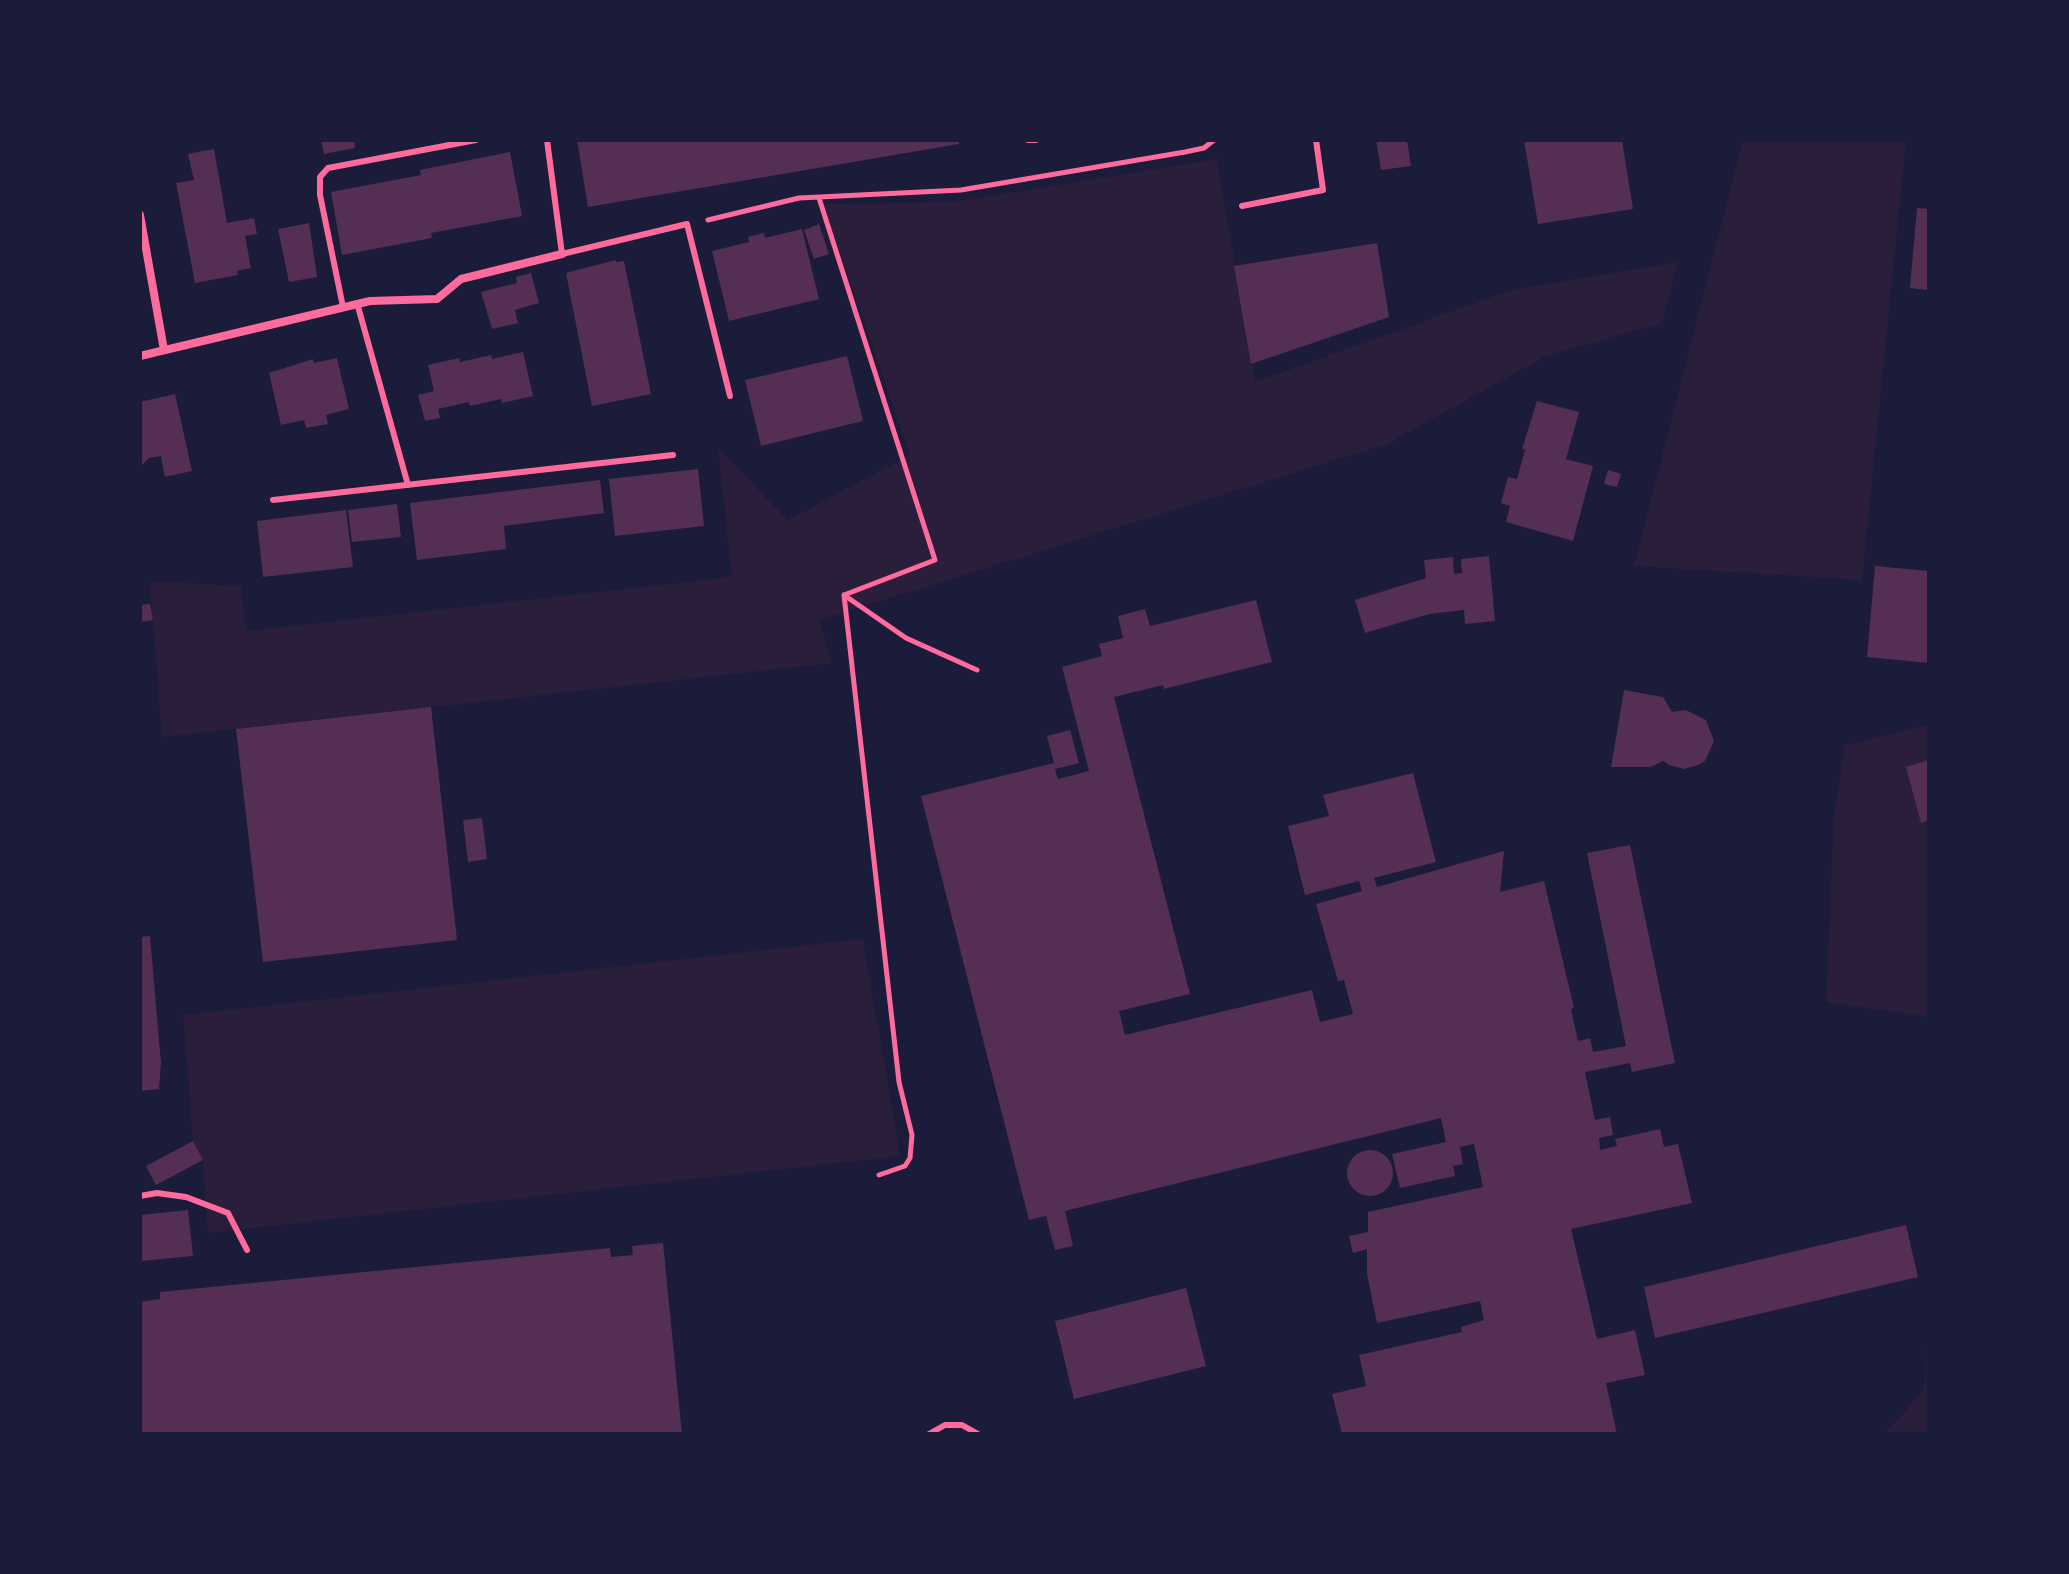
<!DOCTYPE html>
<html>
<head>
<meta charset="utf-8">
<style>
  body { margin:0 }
  #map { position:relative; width:2069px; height:1574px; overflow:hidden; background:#1b1b3a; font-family:Montserrat,sans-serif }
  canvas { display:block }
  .frame { position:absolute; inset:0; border:142px solid #1b1b3a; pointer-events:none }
</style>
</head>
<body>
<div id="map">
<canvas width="2069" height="1574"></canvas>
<div class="frame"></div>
</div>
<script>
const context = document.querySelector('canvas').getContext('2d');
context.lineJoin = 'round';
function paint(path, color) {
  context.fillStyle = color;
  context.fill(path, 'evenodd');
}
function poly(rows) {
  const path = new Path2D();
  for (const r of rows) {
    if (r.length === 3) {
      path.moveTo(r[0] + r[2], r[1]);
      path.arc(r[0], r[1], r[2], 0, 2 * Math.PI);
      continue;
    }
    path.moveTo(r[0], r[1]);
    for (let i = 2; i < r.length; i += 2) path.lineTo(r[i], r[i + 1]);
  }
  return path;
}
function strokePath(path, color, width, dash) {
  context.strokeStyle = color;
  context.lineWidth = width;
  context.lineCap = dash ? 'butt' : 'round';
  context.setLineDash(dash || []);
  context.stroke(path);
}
paint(poly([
  [1743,140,1906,140,1862,580,1634,566],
  [1217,159,1255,382,1511,290,1678,262,1662,323,1546,356,1387,444,819,620,832,663,162,737,150,581,241,586,246,631,732,577,718,448,788,520,910,455,823,204,953,202],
  [1929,725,1929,1017,1826,1002,1834,815,1845,745],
  [863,939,900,1156,208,1233,203,1160,193,1141,183,1015],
  [1929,1316,1929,1434,1885,1434,1924,1389]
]), '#2a1e3b');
paint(poly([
  [321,140,354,140,355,148,324,154],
  [577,140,959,140,959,144,588,207],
  [1376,140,1407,140,1411,166,1381,170],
  [1524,140,1622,140,1633,209,1538,224],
  [214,149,227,223,254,218,257,234,245,236,251,268,237,271,238,275,195,283,176,183,194,180,188,154],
  [510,152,522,216,431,233,432,238,342,255,331,192,421,175,420,170],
  [1917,208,1929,209,1929,290,1910,288],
  [309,223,317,277,289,282,278,229],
  [819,224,829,254,814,259,804,230],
  [802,229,819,299,729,321,712,251,749,242,748,237,764,233,765,238],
  [1377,243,1389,317,1251,364,1234,266],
  [616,260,616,262,624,261,651,394,592,406,566,273],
  [531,273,539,303,515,310,518,323,492,329,481,292,517,283,516,277],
  [523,352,533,396,502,403,501,399,470,406,469,402,438,409,440,418,425,421,418,395,434,391,428,365,459,358,460,362,491,355,492,359],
  [847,356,863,421,761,446,745,380],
  [337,358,349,409,326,415,328,424,306,428,304,420,281,425,269,373,313,359,314,363],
  [175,394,192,471,165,477,161,456,149,458,140,467,140,402],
  [1537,401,1579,412,1566,459,1593,466,1573,541,1506,522,1510,506,1501,503,1508,477,1517,479,1525,450,1522,449],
  [698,469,704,526,615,536,609,479],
  [1608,470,1621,474,1617,487,1604,484],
  [600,480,604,513,504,526,506,549,417,560,410,503],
  [397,504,401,537,352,542,348,510],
  [346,510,353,567,263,577,257,521],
  [1489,556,1495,621,1465,624,1464,610,1429,614,1365,633,1355,600,1426,578,1424,560,1453,557,1454,574,1462,573,1461,559],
  [1875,566,1929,571,1929,663,1867,657],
  [1256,600,1272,662,1164,689,1163,685,1114,697,1190,994,1119,1011,1125,1035,1312,990,1320,1022,1353,1014,1344,980,1338,981,1316,904,1362,891,1359,881,1305,895,1288,826,1329,816,1323,795,1413,773,1436,862,1374,878,1377,887,1504,851,1500,892,1544,881,1574,1008,1571,1009,1578,1041,1590,1038,1593,1052,1626,1046,1587,853,1630,845,1675,1063,1632,1072,1630,1063,1585,1072,1595,1120,1610,1117,1613,1135,1599,1138,1600,1150,1617,1146,1615,1139,1660,1129,1664,1147,1678,1144,1692,1203,1571,1229,1597,1339,1635,1330,1645,1375,1606,1383,1617,1434,1342,1434,1332,1394,1366,1386,1359,1355,1462,1332,1461,1327,1484,1320,1480,1301,1377,1323,1367,1274,1367,1249,1353,1253,1349,1236,1368,1232,1368,1212,1483,1187,1474,1144,1460,1147,1463,1164,1453,1166,1455,1176,1400,1188,1392,1154,1446,1142,1441,1118,1065,1211,1073,1246,1055,1250,1046,1216,1029,1220,921,796,1054,763,1047,736,1070,730,1079,763,1055,769,1058,779,1089,771,1062,667,1102,656,1099,644,1123,638,1118,616,1145,609,1150,626],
  [150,604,153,620,140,622,140,605],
  [1624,690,1663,697,1672,712,1686,710,1706,720,1714,741,1705,761,1698,765,1684,769,1669,765,1663,761,1651,767,1611,767],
  [431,707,457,940,263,962,236,729],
  [1929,760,1929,820,1921,823,1906,767],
  [482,818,487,859,468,862,463,820],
  [150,936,161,1063,159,1089,140,1091,140,937],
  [193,1141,203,1160,156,1185,146,1166],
  [1370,1173,23],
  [188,1210,193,1256,142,1261,140,1215],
  [1906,1225,1918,1277,1655,1338,1644,1287],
  [663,1243,682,1434,141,1434,140,1302,160,1299,160,1292,610,1248,611,1257,633,1255,632,1246],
  [1186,1288,1206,1366,1074,1399,1055,1321]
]), '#542f53');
strokePath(poly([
  [819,198,935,560,844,595,899,1082,912,1135,910,1158,905,1166,879,1175],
  [708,220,799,198,961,190,1185,152,1204,148,1214,140],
  [844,595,906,638,977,670]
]), '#ff6b9d', 5);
strokePath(poly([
  [547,140,562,254,687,224,730,396],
  [1028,140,1036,140],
  [1242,206,1323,190,1316,140],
  [357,303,408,485],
  [343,307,320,195,320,177,328,168,476,140],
  [273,500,673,455],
  [140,1196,157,1193,186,1197,228,1213,247,1250],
  [929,1434,945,1425,962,1425,978,1434]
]), '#ff6b9d', 6);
strokePath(poly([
  [140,215,164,350],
  [140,356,370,301,437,299,461,279,562,254]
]), '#ff6b9d', 8);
</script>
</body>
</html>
